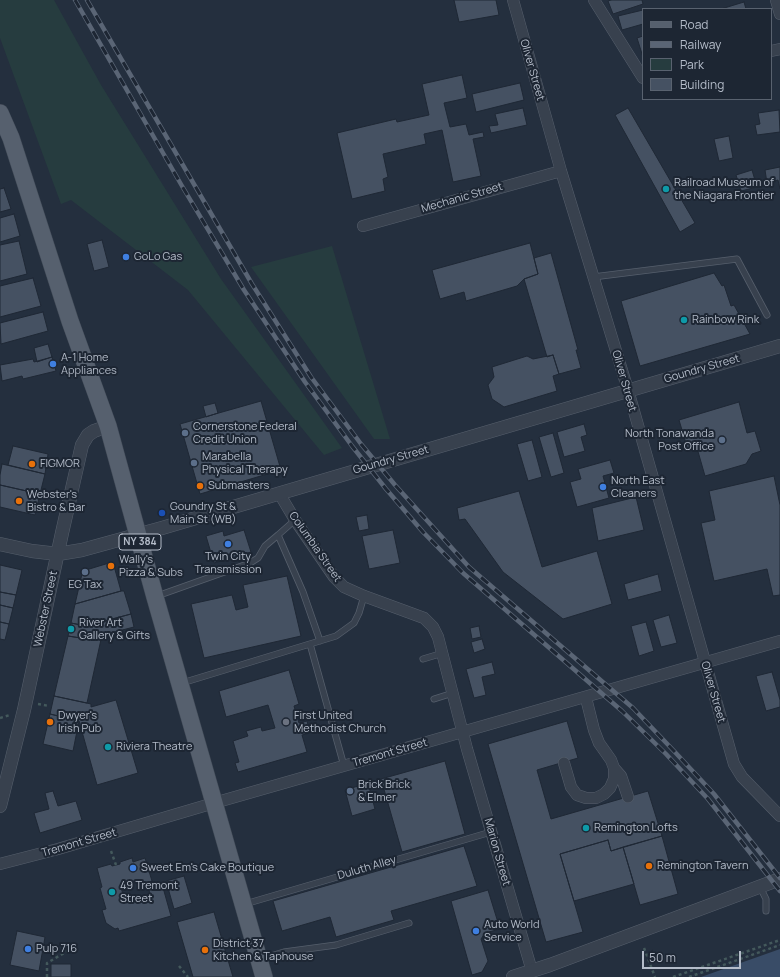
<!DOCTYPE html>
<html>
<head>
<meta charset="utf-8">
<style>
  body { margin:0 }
  #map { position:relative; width:780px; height:977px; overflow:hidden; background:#242f3e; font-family:Manrope,sans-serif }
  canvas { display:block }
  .legend { position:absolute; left:642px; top:8px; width:130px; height:92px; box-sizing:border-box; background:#1d2633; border:1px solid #59626f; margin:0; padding:5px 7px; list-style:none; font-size:12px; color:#b4bcc9 }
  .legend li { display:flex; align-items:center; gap:8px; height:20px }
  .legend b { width:20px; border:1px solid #59626f }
  .scale { position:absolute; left:642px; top:951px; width:99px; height:18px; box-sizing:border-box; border:2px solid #b4bcc9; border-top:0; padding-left:5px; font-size:12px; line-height:14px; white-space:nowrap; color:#b4bcc9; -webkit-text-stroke:3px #1d2633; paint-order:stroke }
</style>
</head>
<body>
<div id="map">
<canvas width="780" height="977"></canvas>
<ul class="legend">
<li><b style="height:5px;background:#56606e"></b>Road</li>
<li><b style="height:5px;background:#5a6575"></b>Railway</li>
<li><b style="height:11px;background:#263c3f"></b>Park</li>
<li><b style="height:11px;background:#455162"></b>Building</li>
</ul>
<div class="scale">50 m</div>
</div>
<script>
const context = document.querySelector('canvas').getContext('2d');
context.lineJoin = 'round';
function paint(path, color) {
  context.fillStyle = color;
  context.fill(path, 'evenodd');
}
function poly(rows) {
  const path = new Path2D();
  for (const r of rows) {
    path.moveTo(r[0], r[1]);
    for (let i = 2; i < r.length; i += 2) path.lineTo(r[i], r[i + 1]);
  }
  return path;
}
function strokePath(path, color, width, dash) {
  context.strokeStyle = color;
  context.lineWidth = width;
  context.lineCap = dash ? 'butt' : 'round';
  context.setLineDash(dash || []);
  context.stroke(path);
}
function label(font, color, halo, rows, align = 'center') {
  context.font = font + ' Manrope,sans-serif';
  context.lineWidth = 4;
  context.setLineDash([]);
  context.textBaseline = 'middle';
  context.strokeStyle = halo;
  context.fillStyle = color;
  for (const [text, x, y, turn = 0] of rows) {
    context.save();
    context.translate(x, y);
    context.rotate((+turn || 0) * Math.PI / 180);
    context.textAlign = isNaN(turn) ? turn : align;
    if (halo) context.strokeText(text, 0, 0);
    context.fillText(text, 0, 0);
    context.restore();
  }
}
paint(poly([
  [0,0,54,0,101,85,221,279,342,448,324,455,188,290,71,200,61,204,0,38],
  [332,246,390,439,374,439,251,267]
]), '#263c3f');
paint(poly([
  [780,945,780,977,689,977]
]), '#394c67');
paint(poly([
  [780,945,780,949,701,977,689,977]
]), '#242f3e');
const building = poly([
  [454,0,496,0,499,15,459,22,454,0],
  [611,0,642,0,643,4,613,14,608,1,611,0],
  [744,2,746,9,721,9,744,2],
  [643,10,643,24,622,30,618,16,643,10],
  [643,36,643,57,637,38,643,36],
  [462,75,467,98,444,103,450,127,466,124,469,135,483,132,484,137,473,139,481,176,453,182,442,130,424,134,426,144,383,154,388,177,383,179,385,191,352,199,337,133,396,119,397,122,429,115,422,84,462,75],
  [520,83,524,100,476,112,472,94,520,83],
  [523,108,527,125,491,133,489,126,498,125,495,114,523,108],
  [628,108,695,223,680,232,615,115,628,108],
  [779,110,780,132,757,135,755,125,760,124,758,113,779,110],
  [729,136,733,158,719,161,714,139,729,136],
  [780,167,780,189,778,180,767,183,765,170,780,167],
  [752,170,757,187,741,191,736,175,752,170],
  [4,188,11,209,0,212,0,189,4,188],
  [14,214,20,236,0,242,0,218,14,214],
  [102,240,109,267,94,271,87,244,102,240],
  [19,241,27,274,0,281,0,245,19,241],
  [530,243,538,274,524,279,517,286,466,301,464,292,440,299,432,270,530,243],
  [551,253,578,350,576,350,581,368,559,374,553,355,547,357,524,279,538,274,534,258,551,253],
  [714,273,722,286,724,285,731,306,734,305,750,334,640,366,621,301,714,273],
  [33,278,41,306,0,317,0,286,33,278],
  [43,312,48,331,1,344,0,323,43,312],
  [48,344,52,357,37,362,34,348,48,344],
  [553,355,559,374,553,376,557,391,504,407,492,399,488,385,494,377,492,367,527,356,533,359,553,355],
  [52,357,56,371,23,379,22,376,2,381,0,365,33,359,34,362,52,357],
  [261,401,281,470,200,494,180,424,261,401],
  [739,402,747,433,755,431,761,451,752,454,746,464,705,476,697,448,688,450,679,420,739,402],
  [215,403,218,413,206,417,203,406,215,403],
  [584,424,587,435,581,437,585,451,564,457,557,432,584,424],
  [553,433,564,473,551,477,539,437,553,433],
  [532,440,542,477,528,481,517,444,532,440],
  [13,446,48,454,45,474,8,465,13,446],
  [610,460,614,473,603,476,609,498,577,507,570,482,581,479,578,469,610,460],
  [2,464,45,474,40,494,0,485,0,475,2,464],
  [774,476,780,505,780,595,773,596,767,569,714,581,701,523,715,520,709,491,774,476],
  [0,485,40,494,35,515,0,507,0,485],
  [519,491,542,567,597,551,612,604,563,619,503,572,465,519,459,520,457,508,519,491],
  [636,497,644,530,598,541,592,508,636,497],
  [367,515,369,529,359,531,356,517,367,515],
  [244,530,251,552,214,563,206,536,223,531,224,536,244,530],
  [393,530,400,563,369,569,362,536,393,530],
  [109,563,114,566,121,591,75,604,82,574,86,570,109,563],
  [0,565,22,570,16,595,0,592,0,565],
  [658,574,662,591,628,600,624,584,658,574],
  [287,576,301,636,204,658,191,604,232,595,236,610,248,607,243,585,287,576],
  [121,591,124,591,131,614,86,626,71,623,75,604,121,591],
  [0,592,16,595,13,608,0,605,0,592],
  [0,605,13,608,9,624,0,622,0,605],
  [131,614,134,627,87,639,68,636,71,623,86,626,131,614],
  [669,615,677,643,661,647,653,620,669,615],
  [0,622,9,624,5,640,0,639,0,622],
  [646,622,654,651,639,656,631,626,646,622],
  [479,626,481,637,472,639,470,628,479,626],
  [102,635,87,703,54,696,68,636,87,639,102,635],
  [482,639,485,649,474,653,471,642,482,639],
  [492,662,495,674,482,677,486,695,474,698,466,669,492,662],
  [289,670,299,704,294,706,299,723,307,721,310,733,302,735,307,752,238,772,235,763,239,762,233,741,248,736,246,731,261,727,262,731,275,728,268,705,226,717,219,691,289,670],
  [772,672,780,700,780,707,766,711,756,676,772,672],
  [54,696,91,704,91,707,116,700,138,773,97,785,79,721,50,714,54,696],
  [50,714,79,721,73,751,43,744,50,714],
  [567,721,578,758,537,770,551,819,648,791,662,836,611,851,608,840,560,854,583,932,546,942,488,744,567,721],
  [445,761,465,834,402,852,381,779,445,761],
  [368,783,375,809,352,816,345,790,368,783],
  [53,791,58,806,76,801,82,820,40,833,34,813,49,809,45,793,53,791],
  [662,836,678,894,640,905,623,847,662,836],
  [608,840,611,851,623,847,634,884,574,901,560,854,608,840],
  [464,846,477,886,391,911,394,920,336,937,330,917,282,931,273,901,464,846],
  [132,858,133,862,145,858,152,881,138,885,137,880,120,885,126,903,151,896,148,888,162,884,171,916,119,931,118,928,115,929,106,923,102,910,106,909,100,888,102,887,97,868,111,864,112,866,120,864,120,862,132,858],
  [184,876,192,903,174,909,166,881,184,876],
  [488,890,500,929,485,933,481,939,488,961,482,972,472,975,451,901,488,890],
  [214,912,233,977,193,977,177,922,214,912],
  [17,931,45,937,39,971,10,965,17,931],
  [51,964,71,964,71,977,51,977,51,964]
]);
paint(building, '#455162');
strokePath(building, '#1f2835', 1);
const service = poly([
  [593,277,737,259,767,315],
  [295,520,278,535,303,592,320,641],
  [157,596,250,563,258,558,265,546,278,535],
  [310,644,344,766],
  [423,659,443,653],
  [182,683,336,636,354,623,359,613,364,596],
  [434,699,453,693],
  [760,887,766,899,766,911],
  [245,904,491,832],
  [261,959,284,952,336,945,409,923]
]);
const minor = poly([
  [513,0,561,171,628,390,734,764,742,777,780,816],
  [594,0,643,78],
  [776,0,780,14],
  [771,51,780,49],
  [363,226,561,171],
  [279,493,295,520,334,577,344,587,364,596,424,618,433,627,438,637,467,749,532,971],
  [564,763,571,787,577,795,586,798,596,798,604,794,610,788,614,779,614,768,611,760,599,743,594,730,586,698],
  [614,768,621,776,628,797],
  [0,864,58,849,214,803,780,641]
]);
const tertiary = poly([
  [0,544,32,551,58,554,82,550,162,528,780,346],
  [0,806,24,710,62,533,82,445,88,435,94,431,108,426],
  [513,977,550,965,780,879]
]);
const primary = poly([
  [0,113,11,138,70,321,108,426,155,597,264,977]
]);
strokePath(service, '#565f6c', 7);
strokePath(minor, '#565f6c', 12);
strokePath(tertiary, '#565f6c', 14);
strokePath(primary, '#414a57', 18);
strokePath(poly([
  [38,704,49,706],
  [0,718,10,715],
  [111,851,116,865],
  [644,948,655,977],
  [179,966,188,977],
  [47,977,47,963,71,949],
  [673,977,780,940],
  [689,977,780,945]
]), '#44595c', 2.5, [3, 3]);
strokePath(service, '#38414e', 5.5);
strokePath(minor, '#38414e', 11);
strokePath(tertiary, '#38414e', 13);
strokePath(primary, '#56606e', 17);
const rail = poly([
  [75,0,182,186,244,290,305,382,352,446,386,489,423,532,463,573,622,711,666,754,708,799,780,891],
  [87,0,252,284,311,377,361,444,395,485,469,567,633,708,673,750,714,794,780,878]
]);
strokePath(rail, '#5a6575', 4.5);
strokePath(rail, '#1d2633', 3, [9]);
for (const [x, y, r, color] of [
  [666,189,4,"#0f9aa8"],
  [126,257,4,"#3f7fe0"],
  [684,320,4,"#0f9aa8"],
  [53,364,4,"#3f7fe0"],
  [185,433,4,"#5c6f8a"],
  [722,440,4,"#5c6f8a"],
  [194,463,4,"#5c6f8a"],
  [32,464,4,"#e8710a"],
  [200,486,4,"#e8710a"],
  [603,487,4,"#3f7fe0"],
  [19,501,4,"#e8710a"],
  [162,513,4,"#1a4fb4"],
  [228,544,4,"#3f7fe0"],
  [111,566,4,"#e8710a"],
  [85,572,4,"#5c6f8a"],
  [71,629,4,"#0f9aa8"],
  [50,722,4,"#e8710a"],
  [286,722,4,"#6b7280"],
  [108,747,4,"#0f9aa8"],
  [350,791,4,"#5c6f8a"],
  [586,828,4,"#0f9aa8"],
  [649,866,4,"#e8710a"],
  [133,868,4,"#3f7fe0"],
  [112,892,4,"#0f9aa8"],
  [476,931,4,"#3f7fe0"],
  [28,949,4,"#3f7fe0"],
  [205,950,4,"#e8710a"]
]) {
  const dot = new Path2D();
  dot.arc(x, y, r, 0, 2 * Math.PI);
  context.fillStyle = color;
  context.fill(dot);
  strokePath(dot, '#1d2633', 1.5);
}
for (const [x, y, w] of [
  [140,542,42]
]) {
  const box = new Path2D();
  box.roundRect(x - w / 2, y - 8, w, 16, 3);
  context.fillStyle = '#1d2633';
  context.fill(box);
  strokePath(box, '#b4bcc9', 1);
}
label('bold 10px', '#b4bcc9', null, [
  ["NY 384",140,542]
]);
label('11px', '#b4bcc9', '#1d2633', [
  ["Oliver Street",532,70,74],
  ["Mechanic Street",462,198,-16],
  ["Goundry Street",702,369,-16],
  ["Oliver Street",624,381,74],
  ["Goundry Street",391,460,-16],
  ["Columbia Street",315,547,55],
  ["Webster Street",46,609,-78],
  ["Oliver Street",713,692,74],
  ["Tremont Street",390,753,-16],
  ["Tremont Street",79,843,-16],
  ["Marion Street",497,852,74],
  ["Duluth Alley",367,868,-16]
]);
label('11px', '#b4bcc9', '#1d2633', [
  ["Railroad Museum of",674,183],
  ["the Niagara Frontier",674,196],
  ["GoLo Gas",134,257],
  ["Rainbow Rink",692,320],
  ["A-1 Home",61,358],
  ["Appliances",61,371],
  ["Cornerstone Federal",193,427],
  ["Credit Union",193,440],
  ["North Tonawanda",714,434,"right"],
  ["Post Office",714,447,"right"],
  ["Marabella",202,457],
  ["Physical Therapy",202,470],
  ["FIGMOR",40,464],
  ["North East",611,481],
  ["Cleaners",611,494],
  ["Submasters",208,486],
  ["Webster's",27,495],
  ["Bistro & Bar",27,508],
  ["Goundry St &",170,507],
  ["Main St (WB)",170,520],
  ["Twin City",228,557,"center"],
  ["Transmission",228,570,"center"],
  ["Wally's",119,560],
  ["Pizza & Subs",119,573],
  ["EG Tax",85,585,"center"],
  ["River Art",79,623],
  ["Gallery & Gifts",79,636],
  ["Dwyer's",58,716],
  ["Irish Pub",58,729],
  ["First United",294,716],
  ["Methodist Church",294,729],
  ["Riviera Theatre",116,747],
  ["Brick Brick",358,785],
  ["& Elmer",358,798],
  ["Remington Lofts",594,828],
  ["Remington Tavern",657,866],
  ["Sweet Em's Cake Boutique",141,868],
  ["49 Tremont",120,886],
  ["Street",120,899],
  ["Auto World",484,925],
  ["Service",484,938],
  ["District 37",213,944],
  ["Kitchen & Taphouse",213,957],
  ["Pulp 716",36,949]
], 'left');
</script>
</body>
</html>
